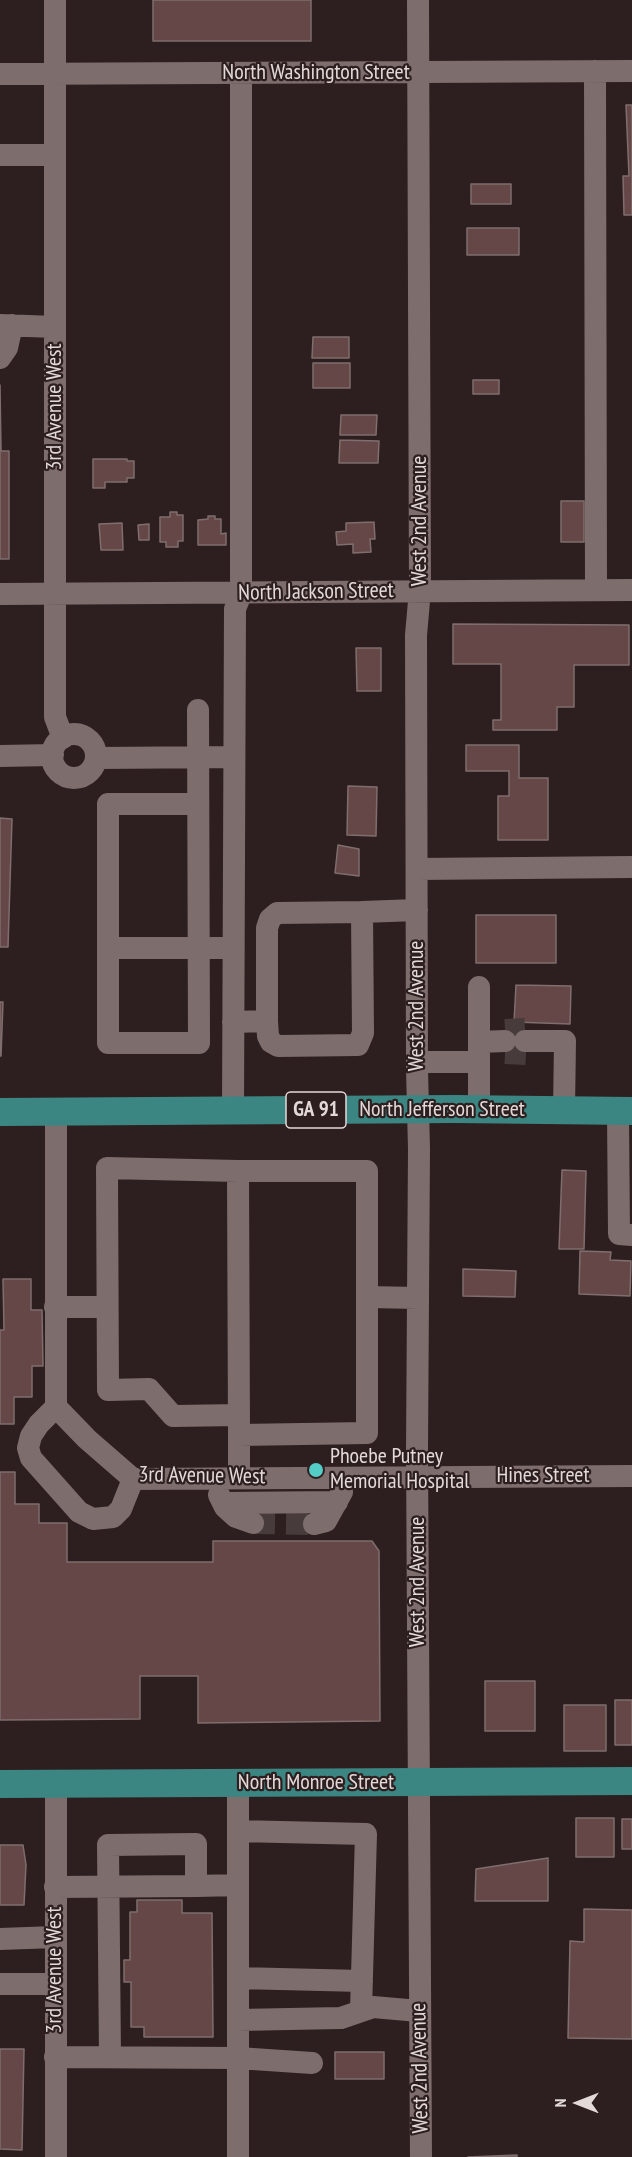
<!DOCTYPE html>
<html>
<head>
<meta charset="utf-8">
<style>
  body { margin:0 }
  #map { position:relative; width:632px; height:2157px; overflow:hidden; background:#2d1f1f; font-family:"PT Sans Narrow",sans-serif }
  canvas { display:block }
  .north { position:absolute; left:548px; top:2073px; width:60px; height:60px; -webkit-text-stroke:4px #2d1f1f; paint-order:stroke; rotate:270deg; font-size:16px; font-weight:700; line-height:24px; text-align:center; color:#e3d9d9 }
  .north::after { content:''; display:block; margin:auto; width:21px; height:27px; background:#e3d9d9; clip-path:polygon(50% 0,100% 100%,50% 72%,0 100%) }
</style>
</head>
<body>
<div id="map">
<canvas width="632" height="2157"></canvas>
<div class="north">N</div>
</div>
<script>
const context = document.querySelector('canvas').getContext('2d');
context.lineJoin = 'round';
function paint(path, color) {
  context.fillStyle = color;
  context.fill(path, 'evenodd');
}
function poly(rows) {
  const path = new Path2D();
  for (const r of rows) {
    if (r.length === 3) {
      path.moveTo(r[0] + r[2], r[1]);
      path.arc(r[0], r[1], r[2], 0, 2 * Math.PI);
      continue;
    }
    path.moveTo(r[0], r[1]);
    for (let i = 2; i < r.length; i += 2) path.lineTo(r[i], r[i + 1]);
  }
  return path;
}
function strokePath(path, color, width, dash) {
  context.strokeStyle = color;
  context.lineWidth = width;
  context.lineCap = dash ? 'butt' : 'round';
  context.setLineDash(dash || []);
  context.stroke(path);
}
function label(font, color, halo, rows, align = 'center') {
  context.font = font + ' "PT Sans Narrow",sans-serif';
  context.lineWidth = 4.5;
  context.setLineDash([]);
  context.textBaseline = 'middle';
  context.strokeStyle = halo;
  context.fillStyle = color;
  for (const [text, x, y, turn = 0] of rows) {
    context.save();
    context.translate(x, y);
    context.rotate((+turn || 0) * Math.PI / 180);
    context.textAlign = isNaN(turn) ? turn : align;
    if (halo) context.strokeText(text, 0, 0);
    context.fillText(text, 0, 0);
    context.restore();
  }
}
const building = poly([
  [153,0,311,0,311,41,153,41,153,0],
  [626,105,632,105,632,215,624,215,623,176,629,176,626,105],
  [471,184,511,184,511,204,471,204,471,184],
  [467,228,519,228,519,255,467,255,467,228],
  [313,337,349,337,349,358,312,358,313,337],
  [313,363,350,363,350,388,313,388,313,363],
  [473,380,499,380,499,394,473,394,473,380],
  [0,385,1,451,9,451,9,559,0,559,0,385],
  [341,415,377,415,376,435,340,435,341,415],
  [340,440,379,441,378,463,339,463,340,440],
  [93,459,127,459,127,461,134,461,134,478,127,478,127,482,105,482,105,488,93,488,93,459],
  [561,501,584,501,584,542,561,542,561,501],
  [170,512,177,512,177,515,183,515,183,541,178,541,178,547,166,547,166,542,160,542,160,517,170,517,170,512],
  [208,516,215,516,215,519,221,519,221,534,226,533,226,545,198,545,198,520,208,519,208,516],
  [374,522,375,539,370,539,371,552,353,553,353,544,337,545,336,532,346,531,346,523,374,522],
  [122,523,123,550,101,550,99,524,122,523],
  [149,524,149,540,139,540,138,525,149,524],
  [453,624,629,625,629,665,574,665,574,707,557,707,557,730,493,730,493,720,501,720,501,664,453,664,453,624],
  [356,648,381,648,381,691,357,691,356,648],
  [466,745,519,745,519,778,548,778,548,840,498,840,498,796,509,796,509,771,466,771,466,745],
  [348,786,377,787,376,836,347,835,348,786],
  [0,818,12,819,8,947,0,947,0,818],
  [338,845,359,849,359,876,335,873,338,845],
  [476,915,556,915,556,963,476,963,476,915],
  [516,985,571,986,570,1024,514,1022,516,985],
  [0,1002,3,1002,1,1056,0,1056,0,1002],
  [562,1170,586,1171,584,1249,559,1249,562,1170],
  [580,1251,611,1252,610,1260,631,1261,630,1296,579,1294,580,1251],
  [463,1269,516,1271,515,1297,463,1296,463,1269],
  [3,1279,31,1279,31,1310,42,1310,43,1366,32,1366,32,1397,14,1397,14,1424,0,1424,0,1330,4,1330,3,1279],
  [0,1472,15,1472,15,1504,39,1504,39,1523,67,1523,67,1562,213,1562,213,1541,372,1541,379,1551,380,1721,198,1723,198,1676,140,1676,140,1719,0,1720,0,1472],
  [485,1681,535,1681,535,1731,485,1731,485,1681],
  [615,1700,632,1700,632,1745,615,1745,615,1700],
  [564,1705,606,1705,606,1751,564,1751,564,1705],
  [576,1818,614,1818,614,1857,576,1857,576,1818],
  [622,1819,632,1819,632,1849,622,1849,622,1819],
  [0,1845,23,1845,26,1865,24,1905,0,1905,0,1845],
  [548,1858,548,1901,475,1901,476,1869,548,1858],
  [137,1900,182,1900,182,1913,212,1913,213,2037,144,2037,144,2027,131,2027,131,1982,124,1982,124,1960,130,1960,130,1912,137,1912,137,1900],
  [584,1909,632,1910,632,2039,568,2038,570,1941,584,1942,584,1909],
  [0,2049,24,2049,22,2150,0,2149,0,2049],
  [335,2052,384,2052,384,2079,335,2079,335,2052],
  [517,2155,517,2157,468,2157,517,2155]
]);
paint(building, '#664747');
strokePath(building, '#7f6e6d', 1.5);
strokePath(poly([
  [505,1030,525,1029],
  [505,1053,526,1054],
  [253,1523,314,1524]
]), '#483b3b', 22, [22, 11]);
strokePath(poly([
  [55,0,55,717,63,738],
  [418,0,420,590,416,635,417,1069,419,1149,417,1449,421,2157],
  [595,71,596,590],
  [0,74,632,71],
  [0,155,55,155],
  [0,325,55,327],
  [0,358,7,348,12,325],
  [0,594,632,590],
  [198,710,199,1043,108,1043,108,804,198,804],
  [74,756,22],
  [0,756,53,755],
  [96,758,234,757],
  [417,869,632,867],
  [362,912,417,910],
  [108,948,233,948],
  [479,987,479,1042],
  [233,1022,267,1021,267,928,270,919,277,913,362,912,363,1033,358,1045,278,1046,271,1042,268,1036,267,1021],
  [525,1041,565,1041,564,1110],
  [417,1062,478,1062],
  [233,1110,235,609,241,594,241,74],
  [479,1110,479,1042,505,1041],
  [618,1111,619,1234,632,1235],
  [56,1112,56,1407,87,1439,133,1479,632,1476],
  [238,1171,107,1168,108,1390,149,1389,173,1416,239,1415],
  [367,1297,418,1298],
  [55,1307,107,1307],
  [56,1407,39,1424,31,1436,28,1448,31,1458,79,1512,93,1519,113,1517,121,1509,133,1479],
  [239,1435,367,1433,367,1171,238,1171,239,1435,239,1478],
  [219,1495,225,1507,236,1517,253,1523],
  [223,1503,337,1502],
  [314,1524,326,1521,342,1492],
  [56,1784,56,2157],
  [238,1831,366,1834,361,2011],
  [55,1887,196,1886],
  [0,1939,55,1937],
  [238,1978,362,1981],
  [0,1984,55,1984],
  [238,2020,341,2018,373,2007,419,2011],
  [55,2057,238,2058,312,2063],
  [110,2057,108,1845,196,1844,196,1886,238,1885],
  [238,2157,238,1783]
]), '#7e6d6d', 22);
strokePath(poly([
  [0,1112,455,1109,632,1111],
  [0,1784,632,1781]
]), '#3b8682', 28);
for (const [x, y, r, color] of [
  [316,1470,8,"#54cdc6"]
]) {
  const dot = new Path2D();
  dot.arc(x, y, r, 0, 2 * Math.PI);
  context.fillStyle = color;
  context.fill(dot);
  strokePath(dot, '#2d1f1f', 2);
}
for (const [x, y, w] of [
  [316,1110,60]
]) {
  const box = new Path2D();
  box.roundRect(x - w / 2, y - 18, w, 36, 4.5);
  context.fillStyle = '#2d1f1f';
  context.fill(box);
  strokePath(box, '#e3d9d9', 1.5);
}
label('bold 21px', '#e3d9d9', null, [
  ["GA 91",316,1110]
]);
label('22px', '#e3d9d9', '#2d1f1f', [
  ["North Washington Street",316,73],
  ["3rd Avenue West",55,407,-90],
  ["West 2nd Avenue",420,521,-90],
  ["North Jackson Street",316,592,-1],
  ["West 2nd Avenue",417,1006,-90],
  ["North Jefferson Street",442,1110],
  ["3rd Avenue West",202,1476,1],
  ["Hines Street",543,1476],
  ["West 2nd Avenue",418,1582,-90],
  ["North Monroe Street",316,1783],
  ["3rd Avenue West",55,1970,-90],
  ["West 2nd Avenue",420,2068,-91]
]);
label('22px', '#e3d9d9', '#2d1f1f', [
  ["Phoebe Putney",330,1457],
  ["Memorial Hospital",330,1482]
], 'left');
</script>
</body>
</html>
